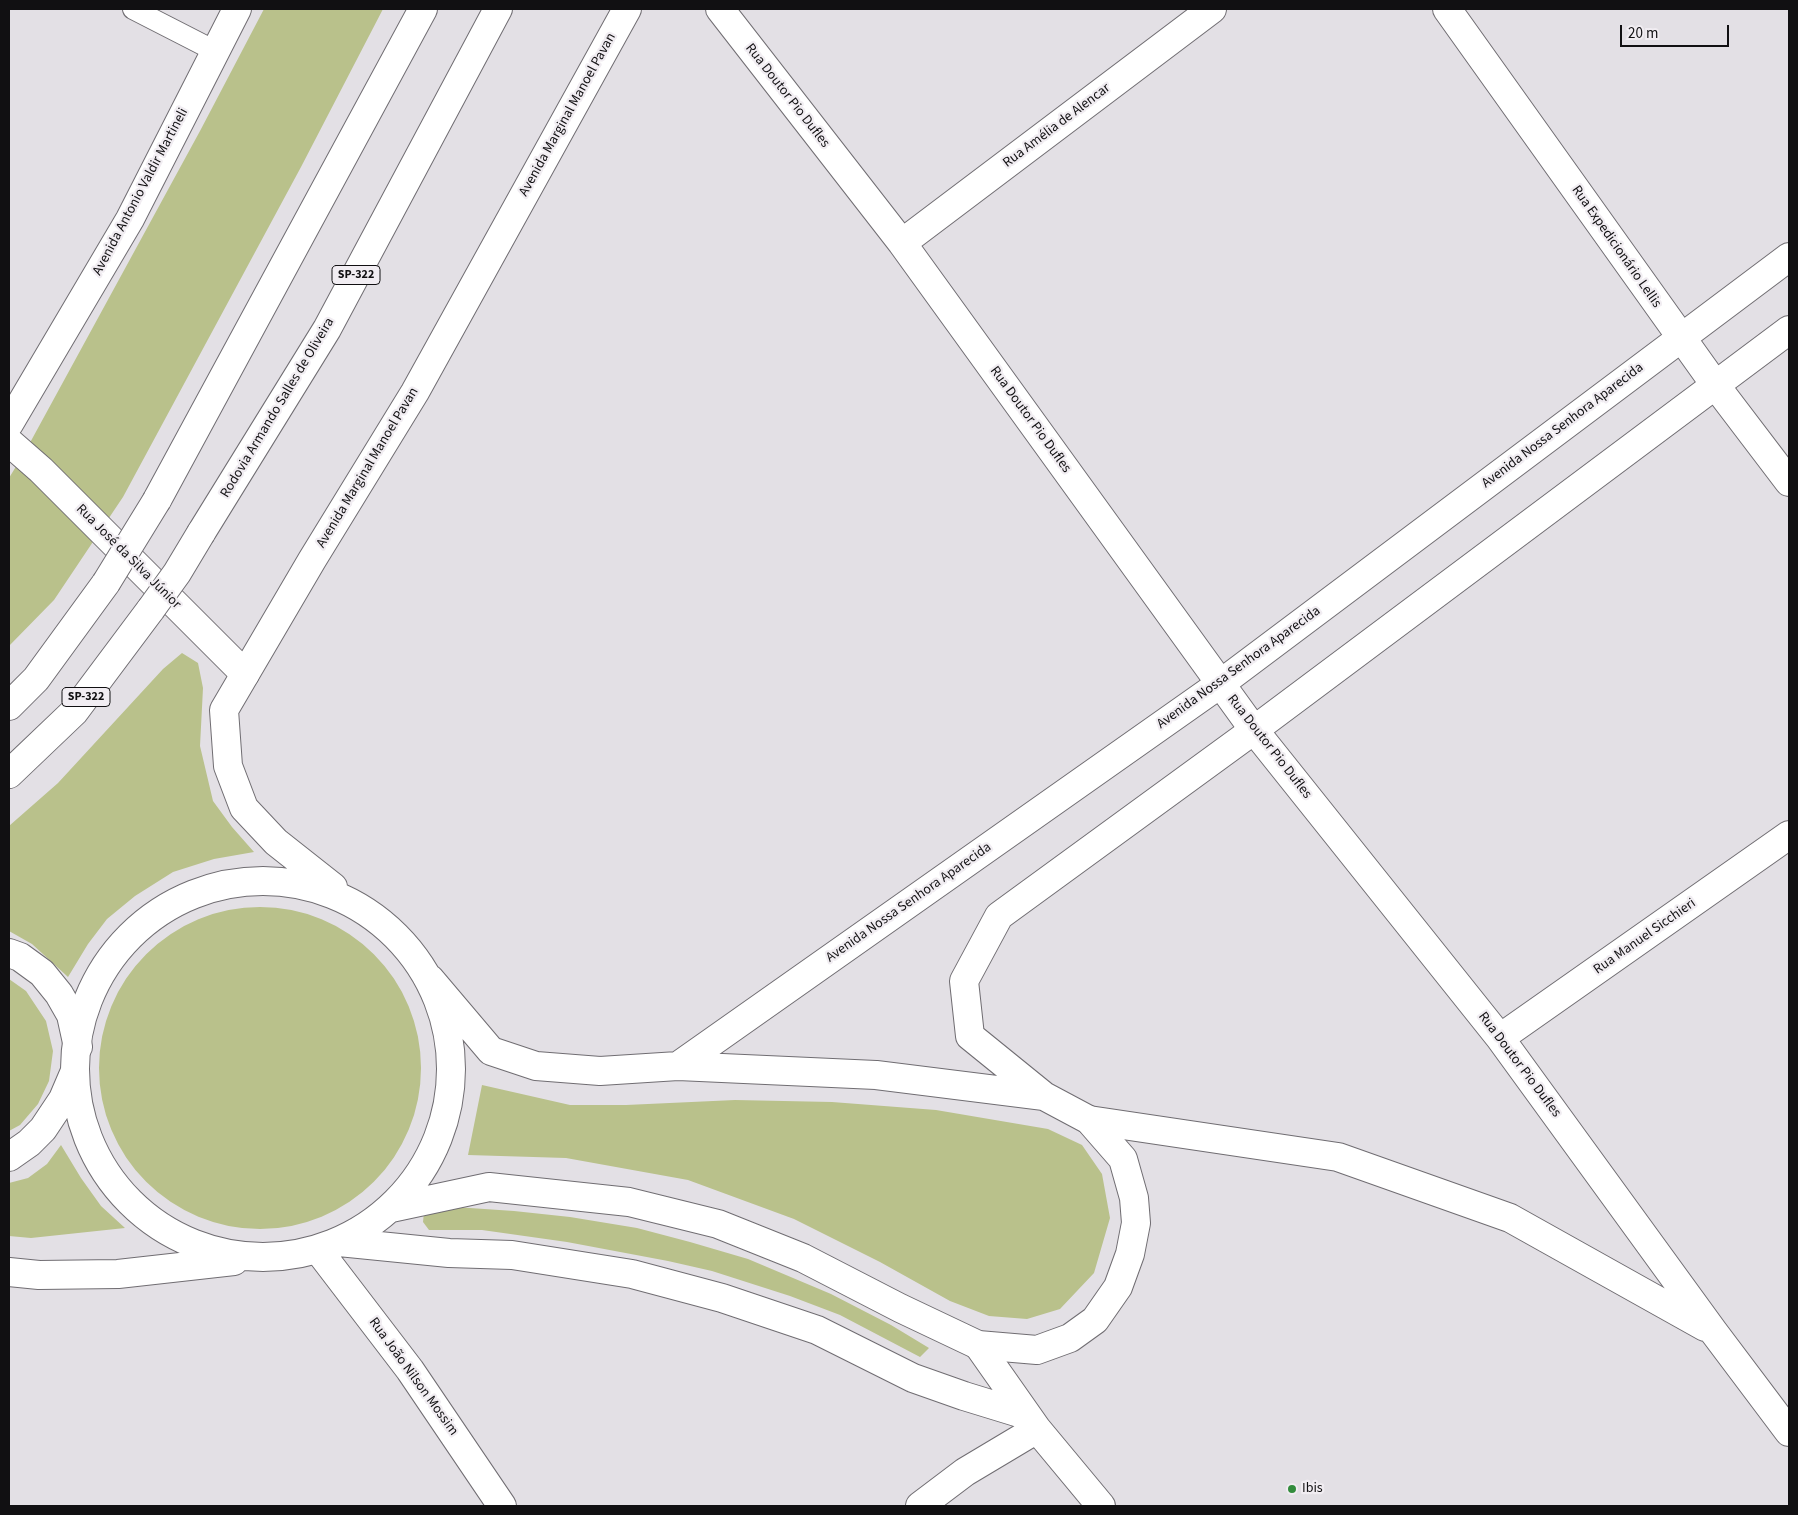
<!DOCTYPE html>
<html>
<head>
<meta charset="utf-8">
<style>
  body { margin:0 }
  #map { position:relative; width:1798px; height:1515px; overflow:hidden; background:#e3e0e5; font-family:"Source Sans 3",sans-serif }
  canvas { display:block }
  .frame { position:absolute; inset:0; border:10px solid #111012; pointer-events:none }
  .scale { position:absolute; left:1620px; top:25px; width:109px; height:22px; box-sizing:border-box; border:2px solid #111012; border-top:0; padding-left:6px; font-size:15px; line-height:18px; white-space:nowrap; color:#111012; -webkit-text-stroke:4px #f1edf2; paint-order:stroke }
</style>
</head>
<body>
<div id="map">
<canvas width="1798" height="1515"></canvas>
<div class="frame"></div>
<div class="scale">20 m</div>
</div>
<script>
const context = document.querySelector('canvas').getContext('2d');
context.lineJoin = 'round';
function paint(path, color) {
  context.fillStyle = color;
  context.fill(path, 'evenodd');
}
function poly(rows) {
  const path = new Path2D();
  for (const r of rows) {
    if (r.length === 3) {
      path.moveTo(r[0] + r[2], r[1]);
      path.arc(r[0], r[1], r[2], 0, 2 * Math.PI);
      continue;
    }
    path.moveTo(r[0], r[1]);
    for (let i = 2; i < r.length; i += 2) path.lineTo(r[i], r[i + 1]);
  }
  return path;
}
function strokePath(path, color, width, dash) {
  context.strokeStyle = color;
  context.lineWidth = width;
  context.lineCap = dash ? 'butt' : 'round';
  context.setLineDash(dash || []);
  context.stroke(path);
}
function label(font, color, halo, rows, align = 'center') {
  context.font = font + ' "Source Sans 3",sans-serif';
  context.lineWidth = 4.5;
  context.setLineDash([]);
  context.textBaseline = 'middle';
  context.strokeStyle = halo;
  context.fillStyle = color;
  for (const [text, x, y, turn = 0] of rows) {
    context.save();
    context.translate(x, y);
    context.rotate((+turn || 0) * Math.PI / 180);
    context.textAlign = isNaN(turn) ? turn : align;
    if (halo) context.strokeText(text, 0, 0);
    context.fillText(text, 0, 0);
    context.restore();
  }
}
paint(poly([
  [264,9,383,9,301,167,123,497,54,600,9,646,9,478,26,450,200,131],
  [182,653,198,663,203,688,200,746,213,801,232,827,254,852,214,859,173,872,135,896,107,919,88,944,68,977,32,944,9,931,9,826,58,783,163,669],
  [260,1068,161],
  [9,979,26,991,46,1021,53,1051,49,1081,38,1104,20,1125,9,1131],
  [482,1085,570,1105,626,1105,735,1100,832,1102,936,1110,1048,1129,1082,1145,1102,1174,1110,1218,1094,1273,1060,1309,1027,1319,989,1316,950,1301,880,1262,794,1219,688,1180,566,1158,468,1155],
  [61,1145,81,1178,101,1206,125,1228,31,1238,9,1236,9,1183,28,1178,47,1164],
  [440,1206,514,1211,570,1217,637,1228,690,1242,748,1259,831,1294,891,1325,929,1348,920,1357,840,1315,790,1296,712,1271,668,1261,567,1242,482,1230,429,1230,423,1222,424,1212]
]), '#b9c18b');
const service = poly([
  [133,9,215,51]
]);
const minor = poly([
  [720,9,902,243,1254,730,1500,1038,1713,1331,1789,1432],
  [1447,9,1716,386,1789,482],
  [902,243,1212,9],
  [9,442,41,470,245,674],
  [1500,1038,1789,835],
  [1089,1120,1338,1157,1510,1218,1705,1327],
  [339,1242,449,1253,512,1255,632,1274,722,1298,817,1330,913,1378,964,1396,1026,1415],
  [319,1251,410,1370,502,1506],
  [1037,1429,1101,1506],
  [920,1506,965,1472,1037,1429,978,1345]
]);
const tertiary = poly([
  [9,424,130,219,237,9],
  [263,1069,188],
  [333,887,276,842,244,808,228,766,224,710,312,560,415,392,627,9],
  [678,1066,1220,684,1789,257],
  [1044,1096,970,1036,964,981,999,916,1254,730,1789,330],
  [9,1157,29,1143,43,1129,63,1099,75,1071],
  [391,1208,489,1187,629,1202,718,1224,803,1258,900,1308,978,1345,1037,1350,1070,1338,1095,1320,1118,1287,1130,1254,1136,1223,1134,1198,1123,1159,1089,1120,1044,1096,876,1075,678,1066,600,1071,536,1066,491,1051,430,979],
  [9,1272,39,1275,118,1274,234,1261]
]);
const motorway = poly([
  [157,500,423,9],
  [201,533,327,329,498,9],
  [9,706,36,679,106,583],
  [9,774,74,712,151,609],
  [9,953,20,957,42,973,59,994,71,1015,78,1047]
]);
strokePath(service, '#706d72', 22);
strokePath(minor, '#706d72', 30);
strokePath(tertiary, '#706d72', 30);
strokePath(motorway, '#706d72', 30);
strokePath(service, '#fff', 20);
strokePath(minor, '#fff', 28);
strokePath(tertiary, '#fff', 28);
strokePath(motorway, '#fff', 28);
const motorwayBridge = poly([
  [106,583,157,500],
  [151,609,177,573,201,533]
]);
strokePath(motorwayBridge, '#706d72', 30, []);
strokePath(motorwayBridge, '#fff', 28);
for (const [x, y, r, color] of [
  [1292,1489,5,"#328c3c"]
]) {
  const dot = new Path2D();
  dot.arc(x, y, r, 0, 2 * Math.PI);
  context.fillStyle = color;
  context.fill(dot);
  strokePath(dot, '#f1edf2', 2);
}
for (const [x, y, w] of [
  [356,275,48],
  [86,697,48]
]) {
  const box = new Path2D();
  box.roundRect(x - w / 2, y - 9.5, w, 19, 4);
  context.fillStyle = '#f1edf2';
  context.fill(box);
  strokePath(box, '#111012', 1);
}
label('bold 12px', '#111012', null, [
  ["SP-322",356,275],
  ["SP-322",86,697]
]);
label('14px', '#111012', '#f1edf2', [
  ["Rua Doutor Pio Dufles",787,96,52],
  ["Avenida Marginal Manoel Pavan",568,115,-61],
  ["Rua Amélia de Alencar",1057,126,-37],
  ["Avenida Antonio Valdir Martineli",141,192,-62],
  ["Rua Expedicionário Lellis",1616,247,55],
  ["Rodovia Armando Salles de Oliveira",278,408,-59],
  ["Rua Doutor Pio Dufles",1030,420,54],
  ["Avenida Nossa Senhora Aparecida",1563,426,-37],
  ["Avenida Marginal Manoel Pavan",368,468,-59],
  ["Rua José da Silva Júnior",128,557,45],
  ["Avenida Nossa Senhora Aparecida",1239,668,-36],
  ["Rua Doutor Pio Dufles",1269,747,52],
  ["Avenida Nossa Senhora Aparecida",909,903,-35],
  ["Rua Manuel Sicchieri",1645,937,-35],
  ["Rua Doutor Pio Dufles",1519,1065,53],
  ["Rua João Nilson Mossim",413,1377,54]
]);
label('14px', '#111012', '#f1edf2', [
  ["Ibis",1302,1489]
], 'left');
</script>
</body>
</html>
